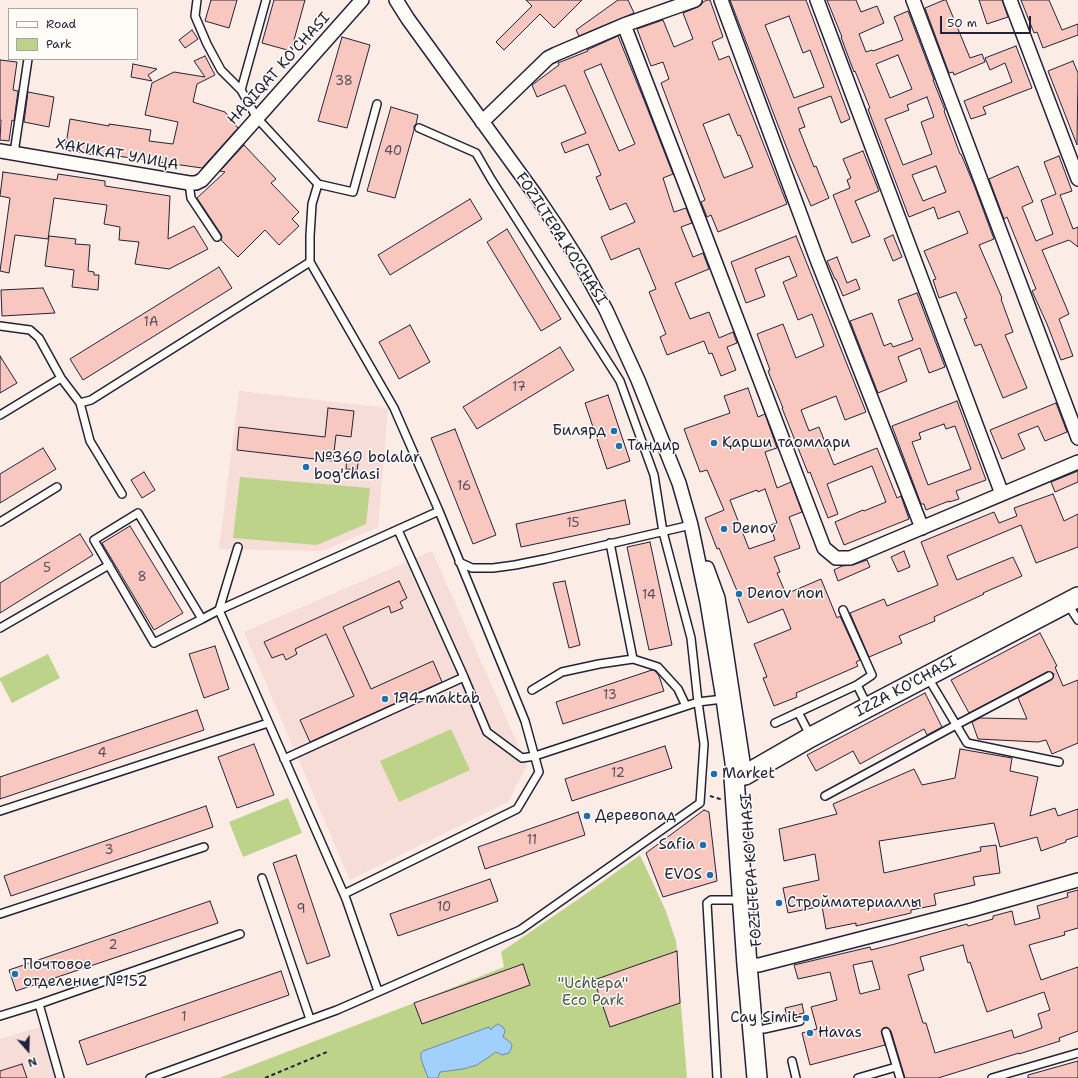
<!DOCTYPE html>
<html>
<head>
<meta charset="utf-8">
<style>
  body { margin:0 }
  #map { position:relative; width:1078px; height:1078px; overflow:hidden; background:#fcece6; font-family:"Shantell Sans",sans-serif }
  canvas { display:block }
  .legend { position:absolute; left:8px; top:8px; width:130px; height:52px; box-sizing:border-box; background:#fdfcf7; border:1px solid #a5a5ac; margin:0; padding:5px 7px; list-style:none; font-size:12px; color:#22223b }
  .legend li { display:flex; align-items:center; gap:8px; height:20px }
  .legend b { width:20px; border:1px solid #a5a5ac }
  .north { position:absolute; left:8px; top:1030px; width:40px; height:40px; -webkit-text-stroke:3px #fdfcf7; paint-order:stroke; rotate:160deg; font-size:11px; font-weight:700; line-height:16px; text-align:center; color:#22223b }
  .north::after { content:''; display:block; margin:auto; width:14px; height:18px; background:#22223b; clip-path:polygon(50% 0,100% 100%,50% 72%,0 100%) }
  .scale { position:absolute; left:940px; top:16px; width:91px; height:18px; box-sizing:border-box; border:2px solid #22223b; border-top:0; padding-left:5px; font-size:12px; line-height:14px; white-space:nowrap; color:#22223b; -webkit-text-stroke:3px #fdfcf7; paint-order:stroke }
</style>
</head>
<body>
<div id="map">
<canvas width="1078" height="1078"></canvas>
<ul class="legend">
<li><b style="height:5px;background:#fdfcf7"></b>Road</li>
<li><b style="height:11px;background:#bcd389"></b>Park</li>
</ul>
<div class="north">N</div>
<div class="scale">50 m</div>
</div>
<script>
const context = document.querySelector('canvas').getContext('2d');
context.lineJoin = 'round';
function paint(path, color) {
  context.fillStyle = color;
  context.fill(path, 'evenodd');
}
function poly(rows) {
  const path = new Path2D();
  for (const r of rows) {
    path.moveTo(r[0], r[1]);
    for (let i = 2; i < r.length; i += 2) path.lineTo(r[i], r[i + 1]);
  }
  return path;
}
function strokePath(path, color, width, dash) {
  context.strokeStyle = color;
  context.lineWidth = width;
  context.lineCap = dash ? 'butt' : 'round';
  context.setLineDash(dash || []);
  context.stroke(path);
}
function label(font, color, halo, rows, align = 'center') {
  context.font = font + ' "Shantell Sans",sans-serif';
  context.lineWidth = 3;
  context.setLineDash([]);
  context.textBaseline = 'middle';
  context.strokeStyle = halo;
  context.fillStyle = color;
  for (const [text, x, y, turn = 0] of rows) {
    context.save();
    context.translate(x, y);
    context.rotate((+turn || 0) * Math.PI / 180);
    context.textAlign = isNaN(turn) ? turn : align;
    if (halo) context.strokeText(text, 0, 0);
    context.fillText(text, 0, 0);
    context.restore();
  }
}
paint(poly([
  [239,391,388,408,378,527,322,551,219,549],
  [432,551,527,765,508,802,350,880,244,632],
  [40,1027,55,1078,0,1078,0,1039]
]), '#f7ddd8');
paint(poly([
  [240,477,370,488,366,524,317,545,233,538],
  [48,654,60,678,12,703,0,680,0,678],
  [451,729,470,770,399,802,380,761],
  [288,798,302,833,243,857,229,822],
  [640,855,665,909,676,941,681,1005,687,1078,219,1078,414,1003,504,967,501,952,580,898]
]), '#bcd389');
const water = poly([
  [498,1024,503,1027,505,1031,503,1037,510,1042,512,1045,511,1049,509,1053,502,1055,496,1052,477,1065,463,1069,440,1072,438,1078,428,1078,421,1059,421,1053,423,1051,489,1027,491,1030,493,1027,498,1024]
]);
paint(water, '#a2d0fd');
strokePath(water, '#6f8aaf', 1);
const building = poly([
  [211,0,237,0,229,28,205,21,211,0],
  [274,0,305,0,291,51,262,43,274,0],
  [526,0,582,0,554,28,540,14,504,50,496,42,532,6,526,0],
  [618,0,628,0,634,13,579,36,576,30,618,0],
  [707,0,710,0,723,37,712,42,719,60,729,56,787,204,718,232,711,215,707,217,701,202,705,200,661,83,669,79,663,62,651,66,637,29,663,20,674,47,693,39,683,13,698,7,701,5,703,2,707,0],
  [729,114,738,136,740,135,753,167,724,178,703,124,729,114],
  [730,0,806,0,850,119,841,123,831,96,798,108,805,127,799,129,814,167,816,166,829,198,811,206,791,159,730,0],
  [789,16,803,53,810,50,824,87,794,98,765,25,789,16],
  [827,0,856,0,861,12,877,6,884,23,859,34,866,52,872,50,873,51,903,40,894,17,908,11,934,80,933,80,945,110,944,111,960,154,961,154,974,185,994,239,979,245,1002,298,1001,299,1013,332,1005,335,1027,388,1003,398,981,344,975,346,964,319,967,318,956,292,939,298,933,280,936,279,924,251,968,233,959,211,938,219,934,207,909,217,868,109,870,108,855,71,854,72,841,37,842,37,827,0],
  [898,55,912,89,890,98,876,64,898,55],
  [927,97,934,117,921,122,932,154,903,165,885,119,909,110,907,105,927,97],
  [936,166,946,192,923,201,912,175,936,166],
  [944,0,946,0,970,58,982,54,985,62,954,75,953,72,949,73,925,8,944,0],
  [979,0,1002,0,1008,17,987,24,979,0],
  [1021,0,1049,0,1062,30,1078,24,1078,35,1043,48,1037,32,1034,33,1021,0],
  [192,30,198,39,185,48,179,40,192,30],
  [618,36,644,100,673,174,663,178,674,212,686,208,692,223,681,227,693,257,703,253,709,269,675,283,690,319,709,312,719,338,733,332,737,343,727,347,736,370,721,376,712,353,709,354,704,341,667,355,660,337,666,334,649,292,656,289,639,248,611,260,601,237,635,222,626,203,610,210,596,177,601,175,588,144,565,153,561,143,586,133,565,85,537,97,532,85,559,65,558,63,588,51,587,50,618,36],
  [601,64,635,144,619,151,584,71,601,64],
  [342,37,370,45,347,128,318,121,342,37],
  [1016,46,1032,88,983,107,986,114,971,119,964,101,1012,82,1005,63,990,70,985,58,1016,46],
  [205,56,215,75,197,84,193,102,225,112,238,128,202,168,96,153,95,155,65,150,70,119,109,126,109,124,151,130,149,141,173,144,178,122,145,115,152,83,174,72,205,77,194,61,205,56],
  [0,60,17,62,13,90,18,91,14,121,12,120,9,141,0,140,1,120,0,120,0,60],
  [1073,61,1078,73,1077,145,1048,71,1073,61],
  [133,64,157,69,148,75,152,81,131,77,133,64],
  [28,92,54,97,49,127,24,122,28,92],
  [391,107,418,115,416,124,414,126,414,130,395,198,367,191,391,107],
  [244,145,276,179,271,183,299,212,292,219,299,226,279,245,265,230,238,257,221,240,222,237,221,234,197,198,225,172,220,171,244,145],
  [863,151,879,191,855,201,870,236,852,243,833,195,850,188,847,180,851,178,843,159,863,151],
  [1059,156,1072,191,1060,195,1073,229,1078,227,1078,247,1069,240,1042,250,1069,314,1059,319,1073,356,1061,360,1047,324,1032,291,1036,289,1007,217,1004,219,989,179,1018,166,1033,202,1022,207,1036,241,1053,234,1041,200,1056,194,1044,162,1059,156],
  [3,172,57,180,58,174,105,181,105,186,170,196,168,239,194,226,208,249,169,269,135,264,139,242,119,240,120,227,104,224,107,205,54,198,48,239,15,235,9,273,0,271,10,198,0,196,3,172],
  [470,199,482,219,390,275,378,255,470,199],
  [507,229,561,319,541,331,487,242,507,229],
  [893,235,902,257,893,261,884,239,893,235],
  [49,236,76,239,75,244,90,245,88,271,94,272,94,275,99,275,98,290,72,287,74,270,45,266,49,236],
  [796,236,866,412,845,420,836,396,801,410,809,431,819,427,834,465,877,448,897,498,901,496,909,519,844,545,835,522,863,510,864,511,886,502,872,466,827,484,838,514,828,518,810,472,808,473,782,408,783,408,768,371,770,370,757,334,783,324,796,358,824,346,812,314,798,320,783,282,797,276,789,256,755,269,765,296,746,303,731,262,796,236],
  [837,257,847,283,856,279,860,289,843,296,836,279,835,279,827,261,837,257],
  [219,267,232,288,83,380,70,359,219,267],
  [43,288,55,313,2,316,1,290,43,288],
  [917,293,945,367,929,373,920,348,898,357,907,381,878,393,850,321,872,313,884,346,891,343,893,347,913,340,898,300,917,293],
  [410,325,430,362,399,379,379,342,410,325],
  [560,347,574,370,477,429,463,407,560,347],
  [0,356,17,383,0,393,0,356],
  [748,388,758,417,765,414,777,448,765,452,777,488,791,482,802,512,789,517,800,548,774,557,780,572,777,573,786,594,821,579,837,618,840,616,860,660,856,662,858,666,796,693,797,697,774,706,763,678,767,677,754,644,791,629,783,609,748,623,738,598,740,598,719,548,717,549,705,518,724,510,707,470,700,472,684,429,730,413,724,396,748,388],
  [765,489,777,523,770,525,775,540,749,549,730,500,757,490,758,492,765,489],
  [608,395,630,461,607,469,585,403,608,395],
  [957,401,986,480,956,491,959,499,949,502,949,501,926,510,924,504,921,504,892,426,957,401],
  [944,424,946,429,955,426,971,469,928,485,912,442,921,439,919,433,944,424],
  [1056,403,1067,432,1045,441,1038,426,1018,434,1025,449,1002,459,990,430,1056,403],
  [328,408,354,411,351,437,336,435,333,461,237,450,239,427,325,437,328,408],
  [455,429,496,535,473,544,431,438,455,429],
  [43,448,56,469,0,503,0,474,43,448],
  [347,457,359,458,357,470,346,469,347,457],
  [1078,471,1078,482,1055,492,1051,482,1078,471],
  [144,472,155,490,142,498,131,480,144,472],
  [1053,494,1064,521,1078,514,1078,547,1036,563,1021,525,947,556,957,580,1013,557,1022,576,983,593,984,594,934,617,935,621,899,636,902,643,869,657,850,613,884,599,887,606,938,585,921,542,994,512,999,523,1017,516,1014,508,1053,494],
  [625,500,630,524,521,547,516,524,625,500],
  [130,526,183,613,154,630,102,543,130,526],
  [80,534,93,555,0,613,0,583,80,534],
  [650,542,672,645,649,650,627,547,650,542],
  [904,551,910,567,898,572,891,557,904,551],
  [867,560,870,567,838,581,834,570,842,566,853,565,867,560],
  [399,581,407,598,400,602,403,608,391,613,389,606,343,627,371,689,433,661,442,682,310,742,300,720,354,696,326,634,295,649,297,654,286,660,283,654,272,658,264,642,399,581],
  [565,581,580,645,569,648,553,583,565,581],
  [1040,633,1057,666,1055,667,1063,686,1078,680,1078,743,1052,754,1046,740,1038,742,978,739,972,722,980,718,1027,719,1018,698,1051,680,1053,678,1054,674,1051,672,1047,672,969,713,951,680,1040,633],
  [215,646,229,689,204,698,189,654,215,646],
  [652,670,655,671,659,676,664,691,563,724,556,702,652,670],
  [925,693,942,727,927,735,924,729,860,764,853,751,816,771,807,755,925,693],
  [197,710,204,730,0,799,0,777,197,710],
  [254,744,274,795,237,808,218,757,254,744],
  [665,746,672,768,572,801,565,779,665,746],
  [960,749,1012,758,1010,771,1038,777,1030,816,1055,808,1058,816,1078,809,1078,836,1066,840,1066,842,1041,851,1037,837,1000,847,994,823,879,841,884,873,981,851,980,847,996,845,1000,873,973,877,975,885,934,894,936,905,911,910,911,913,856,926,856,923,826,929,822,906,788,913,783,888,819,880,815,854,784,861,779,829,837,814,833,804,914,769,922,785,955,778,960,749],
  [206,806,213,827,11,896,4,876,206,806],
  [704,810,709,812,717,881,663,897,646,853,704,810],
  [578,812,585,835,485,869,478,847,578,812],
  [296,855,330,956,307,964,273,863,296,855],
  [490,879,498,901,398,936,390,914,490,879],
  [1078,890,1078,928,1064,932,1065,935,1029,945,1041,980,1078,967,1078,1031,1059,1038,1060,1041,1019,1054,1019,1053,938,1078,905,1078,891,1031,887,1027,883,1028,881,1031,885,1045,810,1065,802,1033,817,1029,811,1007,837,1000,830,972,798,979,794,965,870,947,871,950,895,944,967,924,968,926,993,919,993,916,1012,911,1015,925,1040,918,1037,906,1068,897,1067,893,1078,890],
  [963,945,968,963,970,962,987,1012,1044,992,1050,1010,1038,1014,1042,1028,1014,1038,1012,1030,935,1053,926,1023,923,1023,908,975,924,970,920,957,963,945],
  [872,961,880,989,860,994,853,965,872,961],
  [210,901,218,923,16,991,9,970,210,901],
  [677,951,680,1003,610,1027,594,980,677,951],
  [523,964,530,985,422,1024,414,1003,523,964],
  [281,971,289,995,87,1065,79,1041,281,971],
  [802,1004,804,1013,787,1017,785,1008,802,1004],
  [1078,1061,1078,1078,1028,1078,1028,1075,1078,1061],
  [22,1064,27,1078,0,1078,0,1071,22,1064]
]);
paint(building, '#f8c8c0');
strokePath(building, '#22223b', 1);
const lane = poly([
  [197,0,195,16,207,44,221,70,241,90],
  [266,0,241,90,257,118,318,184,312,204,310,236,310,262,394,408,439,511,525,721,539,772,517,809,344,894],
  [419,128,476,153,491,179,620,381,654,475,663,532,691,638,698,702,535,756,522,758,487,732,464,677],
  [14,153,28,59],
  [189,183,191,198,217,237],
  [318,184,353,192,377,104],
  [0,326,30,330,39,338,61,378,80,403,91,400,310,262],
  [80,403,90,441,122,494],
  [0,415,61,378],
  [0,522,57,487],
  [610,543,633,659,658,667,678,689,686,706],
  [238,547,219,610,346,899,378,991],
  [459,562,472,568,493,568,515,565,545,559,691,525],
  [1067,603,1078,620],
  [843,610,872,675,857,685],
  [202,619,138,513,94,540,154,643,202,619,219,610,439,511],
  [0,628,109,565],
  [927,676,967,743,1059,762],
  [532,690,562,672,599,664,633,659],
  [798,712,811,737],
  [775,723,857,685,868,707],
  [284,759,464,677,398,530],
  [825,796,956,725,1049,676],
  [0,811,268,723],
  [262,878,310,1019],
  [0,914,204,847],
  [39,1004,60,1078],
  [0,1016,39,1004,240,934],
  [764,1029,800,1021],
  [886,1032,900,1078],
  [792,1061,796,1078],
  [150,1078,337,1010,520,930,700,803,704,744,698,702,723,699],
  [717,1078,707,903,711,900,743,900],
  [858,1078,896,1067],
  [992,1078,1078,1053]
]);
const street = poly([
  [396,0,408,19,534,193,559,230,583,268,606,310,638,380,679,483,691,525,707,602,723,699,734,777],
  [721,0,816,257,922,528],
  [817,0,1002,494],
  [913,0,1078,438],
  [1010,0,1078,179],
  [624,25,703,230,824,548,836,558,850,558,1078,462],
  [482,122,548,58,556,54,624,25,695,0],
  [0,151,189,183,196,183,202,180,362,0],
  [707,568,718,598,745,775],
  [747,965,759,965,972,910,1078,880]
]);
const secondary = poly([
  [757,1078,747,965,734,777,745,775,811,737,1078,597]
]);
strokePath(lane, '#22223b', 10);
strokePath(street, '#22223b', 16);
strokePath(secondary, '#22223b', 22);
strokePath(poly([
  [710,796,720,799,720,800],
  [265,1078,327,1052]
]), '#22223b', 2, [4, 3]);
strokePath(lane, '#fdfcf7', 7);
strokePath(street, '#fdfcf7', 13);
strokePath(secondary, '#fdfcf7', 19);
for (const [x, y, r, color] of [
  [614,431,4,"#1f6fb2"],
  [714,443,4,"#1f6fb2"],
  [619,446,4,"#1f6fb2"],
  [306,467,4,"#1f6fb2"],
  [724,529,4,"#1f6fb2"],
  [739,594,4,"#1f6fb2"],
  [385,699,4,"#1f6fb2"],
  [714,774,4,"#1f6fb2"],
  [587,816,4,"#1f6fb2"],
  [703,845,4,"#1f6fb2"],
  [710,875,4,"#1f6fb2"],
  [779,903,4,"#1f6fb2"],
  [15,974,4,"#1f6fb2"],
  [806,1018,4,"#1f6fb2"],
  [810,1033,4,"#1f6fb2"]
]) {
  const dot = new Path2D();
  dot.arc(x, y, r, 0, 2 * Math.PI);
  context.fillStyle = color;
  context.fill(dot);
  strokePath(dot, '#fdfcf7', 1.5);
}
label('13px', '#584c5c', null, [
  ["38",344,82],
  ["40",393,152],
  ["1А",151,323],
  ["17",519,388],
  ["16",464,487],
  ["15",573,524],
  ["5",47,569],
  ["8",142,578],
  ["14",649,596],
  ["13",610,696],
  ["4",102,754],
  ["12",618,774],
  ["11",532,841],
  ["3",109,851],
  ["10",444,908],
  ["9",301,910],
  ["2",113,946],
  ["1",184,1018]
]);
label('15px', '#22223b', '#fdfcf7', [
  ["HAQIQAT KO'CHASI",279,69,-48],
  ["ХАКИКАТ УЛИЦА",117,155,10],
  ["FOZILTEPA KO'CHASI",561,239,57],
  ["IZZA KO'CHASI",906,687,-28],
  ["FOZILTEPA KO'CHASI",752,870,-94]
]);
label('15px', '#22223b', '#fdfcf7', [
  ["Билярд",606,431,"right"],
  ["Қарши таомлари",722,443],
  ["Тандир",627,446],
  ["№360 bolalar",314,458],
  ["bog'chasi",314,475],
  ["Denov",732,529],
  ["Denov non",747,594],
  ["194-maktab",393,699],
  ["Market",722,774],
  ["Деревопад",595,816],
  ["Safia",695,845,"right"],
  ["EVOS",702,875,"right"],
  ["Стройматериаллы",787,903],
  ["Почтовое",23,965],
  ["отделение №152",23,982],
  ["Cay Simit",798,1018,"right"],
  ["Havas",818,1033]
], 'left');
label('15px', '#505752', '#fdfcf7', [
  ["\"Uchtepa\"",593,984],
  ["Eco Park",593,1001]
]);
</script>
</body>
</html>
